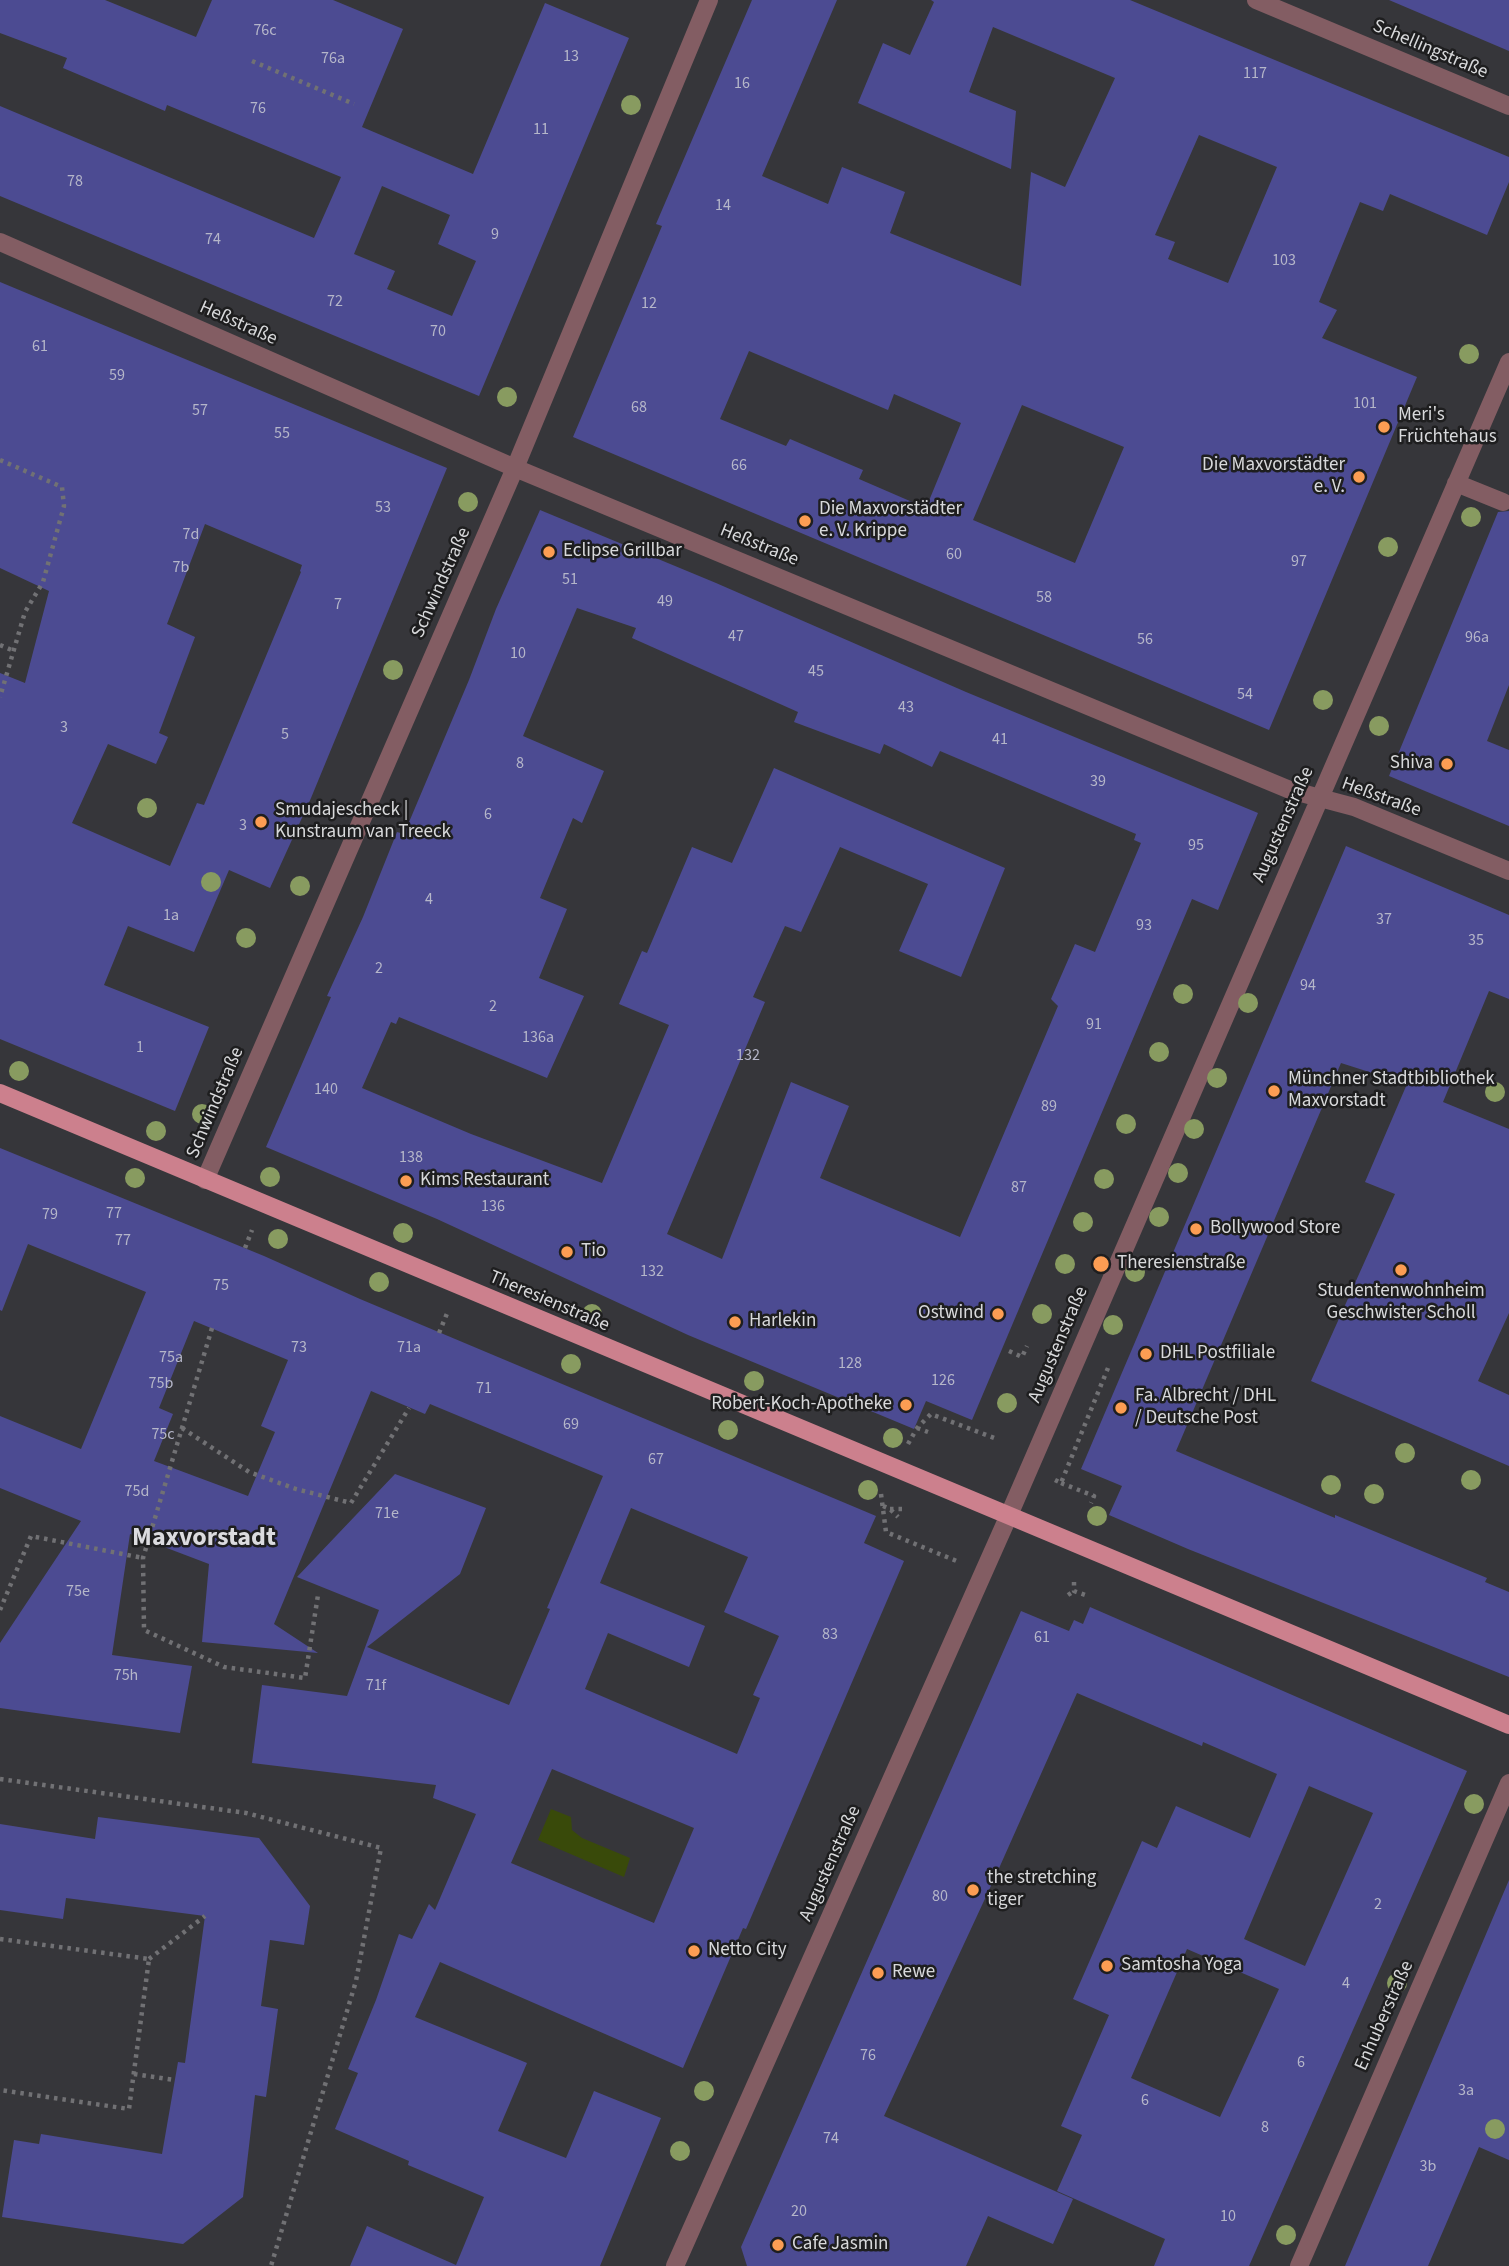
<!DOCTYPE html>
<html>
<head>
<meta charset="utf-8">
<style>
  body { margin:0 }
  canvas { display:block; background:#36363a }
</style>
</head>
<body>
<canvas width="1509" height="2266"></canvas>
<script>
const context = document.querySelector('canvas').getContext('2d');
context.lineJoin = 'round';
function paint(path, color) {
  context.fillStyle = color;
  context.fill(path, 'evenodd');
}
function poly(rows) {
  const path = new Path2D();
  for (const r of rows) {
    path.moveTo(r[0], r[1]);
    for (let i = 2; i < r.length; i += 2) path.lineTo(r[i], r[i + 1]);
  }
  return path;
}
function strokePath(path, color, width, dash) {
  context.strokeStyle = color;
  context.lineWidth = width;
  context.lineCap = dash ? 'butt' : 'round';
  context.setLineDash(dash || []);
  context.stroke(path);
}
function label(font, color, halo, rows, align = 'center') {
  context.font = font + ' "Source Sans 3",sans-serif';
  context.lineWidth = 5;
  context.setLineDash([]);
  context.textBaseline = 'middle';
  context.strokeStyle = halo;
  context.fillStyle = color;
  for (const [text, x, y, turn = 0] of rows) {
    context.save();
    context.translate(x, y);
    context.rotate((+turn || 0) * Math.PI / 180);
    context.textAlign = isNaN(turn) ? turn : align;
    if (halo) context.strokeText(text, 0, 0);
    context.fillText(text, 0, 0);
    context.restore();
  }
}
paint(poly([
  [551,1809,571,1817,572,1830,582,1838,630,1858,624,1877,538,1840]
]), '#394a0a');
paint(poly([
  [0,0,105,0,196,37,212,0,333,0,403,29,362,127,473,174,545,3,629,38,479,396,0,196,0,106,314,238,341,177,167,105,165,111,63,68,67,58,0,33],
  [382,186,450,215,438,244,476,261,452,316,387,289,395,271,354,254],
  [752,0,837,0,762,176,828,204,842,167,905,192,890,233,1021,286,1031,172,1065,187,1115,78,993,27,969,92,1016,111,1011,169,858,103,883,43,910,55,934,2,931,0,1130,0,1509,157,1509,182,1487,235,1390,194,1383,211,1360,202,1319,302,1337,310,1322,338,1417,377,1269,730,573,437,662,226,656,224],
  [1199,135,1277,167,1228,283,1168,259,1175,242,1155,235],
  [749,351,888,410,894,394,961,423,926,508,859,479,863,470,790,439,786,446,720,419],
  [1022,405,1124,447,1075,563,973,520],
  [1389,0,1509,0,1509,51],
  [0,282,447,468,311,798,270,888,229,870,194,952,128,926,104,985,209,1027,175,1111,0,1039,0,673,25,683,49,591,0,568],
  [205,524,302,565,300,571,301,572,204,805,197,803,170,866,72,823,108,744,156,764,168,737,159,733,195,637,167,624],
  [540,510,716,583,966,692,1258,813,1218,910,1192,899,972,1420,926,1401,914,1429,688,1335,437,1219,266,1147,331,997,327,996,363,917,397,832,404,834,469,680,496,609],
  [577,608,636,628,632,638,798,712,794,722,880,754,884,744,932,767,940,751,1136,834,1134,840,1141,843,1095,952,1075,944,1051,999,1058,1006,960,1237,820,1178,849,1106,791,1082,722,1259,667,1234,765,1002,753,997,785,926,801,932,840,847,928,884,899,951,961,977,1005,868,774,768,732,863,692,847,647,953,642,951,619,1004,669,1025,602,1183,471,1134,362,1088,391,1022,396,1024,399,1017,547,1078,584,996,539,978,567,909,540,898,573,818,582,823,604,771,523,736],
  [1509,511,1509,685,1487,741,1509,750,1509,826,1389,776,1498,512],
  [1346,846,1509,915,1509,999,1489,991,1443,1102,1509,1129,1509,1313,1478,1381,1509,1395,1509,1466,1311,1381,1395,1194,1365,1182,1407,1084,1341,1063,1176,1451,1335,1518,1335,1515,1487,1578,1485,1582,1509,1592,1509,1677,1188,1549,1109,1515,1122,1486,1081,1469],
  [0,1148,264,1256,360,1299,876,1516,864,1543,904,1561,746,1929,743,1928,683,2068,440,1962,415,2017,527,2063,498,2131,566,2158,594,2091,661,2118,600,2266,350,2266,367,2226,456,2265,484,2197,408,2165,409,2161,335,2129,358,2073,348,2069,376,2000,399,1934,412,1939,429,1904,435,1910,476,1814,433,1798,436,1785,252,1763,262,1685,347,1696,379,1610,297,1577,395,1474,486,1508,460,1574,367,1647,509,1705,550,1609,547,1608,603,1476,430,1404,425,1414,371,1391,274,1624,318,1653,202,1642,209,1564,130,1534,112,1655,192,1666,180,1733,0,1708,0,1643,81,1521,0,1488,0,1416,81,1449,146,1292,28,1244,2,1311,0,1310],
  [194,1321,288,1360,261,1426,275,1432,248,1496,154,1461,173,1414,159,1408],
  [631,1508,748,1557,724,1612,779,1636,753,1695,760,1698,737,1754,585,1689,608,1633,689,1667,705,1626,600,1583],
  [552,1769,694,1828,654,1923,511,1863],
  [1090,1607,1467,1771,1249,2266,1154,2266,1165,2239,1057,2191,1082,2135,1061,2126,1109,2015,1073,1999,1142,1841,1157,1848,1176,1806,1250,1838,1277,1774,1203,1742,1202,1746,1077,1693,996,1875,884,2116,1073,2199,1053,2244,988,2216,966,2266,747,2266,741,2247,1021,1611,1069,1631,1074,1620,1083,1624],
  [1309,1786,1373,1813,1305,1966,1244,1939],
  [1187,1949,1279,1989,1220,2117,1131,2078],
  [98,1817,259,1838,310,1906,304,1945,270,1940,261,2006,278,2009,266,2097,255,2095,243,2197,183,2244,2,2217,14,2140,39,2144,41,2134,162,2154,178,2062,185,2063,205,1916,66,1898,63,1919,0,1910,0,1824,95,1839],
  [1509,1880,1509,2160,1479,2147,1428,2266,1345,2266]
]), '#4c4b92');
strokePath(poly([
  [252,61,354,104],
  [0,460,62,487,64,506,43,582,25,612,0,697],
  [0,645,14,651],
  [245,1248,252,1230],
  [212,1328,143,1558,144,1630,224,1667,305,1678,318,1595],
  [439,1333,448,1311],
  [1009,1351,1022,1357,1027,1346],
  [182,1428,249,1472,296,1489,351,1503,409,1408],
  [917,1428,928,1432],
  [908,1444,917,1428,931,1414,997,1439],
  [1055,1480,1061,1483,1108,1368],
  [1061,1483,1094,1496,1091,1503],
  [881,1494,886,1532,959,1562],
  [883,1506,890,1509,898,1517],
  [890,1509,902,1509],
  [1074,1582,1074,1591,1088,1596],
  [1068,1595,1074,1591],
  [0,1610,31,1536,143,1558],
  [0,1779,246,1813,381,1848,356,1981,271,2266],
  [0,1939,149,1959,129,2109,0,2090],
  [149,1959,205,1916],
  [134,2074,174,2080]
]), '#717174', 4.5, [3.5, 5]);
strokePath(poly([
  [1256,0,1509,106],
  [0,242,515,468,1290,790,1354,807,1509,871],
  [1456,483,1503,502],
  [205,1180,515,468,709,0],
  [675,2266,1009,1515,1509,362],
  [1299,2266,1509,1783]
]), '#835d63', 18);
strokePath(poly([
  [0,1093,1509,1725]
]), '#cc808d', 18);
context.fillStyle = '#889b60';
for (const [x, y] of [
  [631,105],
  [1469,354],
  [507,397],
  [468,502],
  [1471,517],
  [1388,547],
  [393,670],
  [1323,700],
  [1379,726],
  [147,808],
  [211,882],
  [300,886],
  [246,938],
  [1183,994],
  [1248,1003],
  [1159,1052],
  [19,1071],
  [1217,1078],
  [1495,1092],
  [202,1114],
  [1126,1124],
  [1194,1129],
  [156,1131],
  [1178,1173],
  [270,1177],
  [135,1178],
  [1104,1179],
  [1159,1217],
  [1083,1222],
  [403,1233],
  [278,1239],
  [1065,1264],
  [1135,1272],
  [379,1282],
  [592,1314],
  [1042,1314],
  [1113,1325],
  [571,1364],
  [754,1381],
  [1007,1403],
  [728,1430],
  [893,1438],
  [1405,1453],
  [1471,1480],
  [1331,1485],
  [868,1490],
  [1374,1494],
  [1097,1516],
  [1474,1804],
  [1397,1983],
  [704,2091],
  [1495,2129],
  [680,2151],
  [1286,2235]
]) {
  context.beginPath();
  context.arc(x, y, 10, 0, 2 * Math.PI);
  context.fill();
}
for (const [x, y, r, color] of [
  [1384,427,7,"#fc9d53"],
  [1359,477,7,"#fc9d53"],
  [805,521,7,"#fc9d53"],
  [549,552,7,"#fc9d53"],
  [1447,764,7,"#fc9d53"],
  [261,822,7,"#fc9d53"],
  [1274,1091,7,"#fc9d53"],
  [406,1181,7,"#fc9d53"],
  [1196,1229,7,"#fc9d53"],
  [567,1252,7,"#fc9d53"],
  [1101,1264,9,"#fc9d53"],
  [1401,1270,7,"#fc9d53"],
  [998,1314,7,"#fc9d53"],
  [735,1322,7,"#fc9d53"],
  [1146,1354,7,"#fc9d53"],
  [906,1405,7,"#fc9d53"],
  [1121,1408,7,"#fc9d53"],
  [973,1890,7,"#fc9d53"],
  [694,1951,7,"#fc9d53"],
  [1107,1966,7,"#fc9d53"],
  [878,1973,7,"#fc9d53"],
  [778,2245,7,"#fc9d53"]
]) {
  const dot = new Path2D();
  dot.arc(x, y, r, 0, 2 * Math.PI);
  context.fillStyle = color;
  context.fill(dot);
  strokePath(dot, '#1e1e1f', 2.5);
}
label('16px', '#b5b6c9', null, [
  ["76c",265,31],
  ["13",571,57],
  ["76a",333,59],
  ["117",1255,74],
  ["16",742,84],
  ["76",258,109],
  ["11",541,130],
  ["78",75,182],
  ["14",723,206],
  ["9",495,235],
  ["74",213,240],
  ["103",1284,261],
  ["72",335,302],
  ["12",649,304],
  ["70",438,332],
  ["61",40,347],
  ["59",117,376],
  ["101",1365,404],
  ["68",639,408],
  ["57",200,411],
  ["55",282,434],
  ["66",739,466],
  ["53",383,508],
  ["7d",191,535],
  ["60",954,555],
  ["97",1299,562],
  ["7b",181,568],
  ["51",570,580],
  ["58",1044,598],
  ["49",665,602],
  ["7",338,605],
  ["47",736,637],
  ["96a",1477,638],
  ["56",1145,640],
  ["10",518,654],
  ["45",816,672],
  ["54",1245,695],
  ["43",906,708],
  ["3",64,728],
  ["5",285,735],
  ["41",1000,740],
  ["8",520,764],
  ["39",1098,782],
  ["6",488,815],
  ["3",243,826],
  ["95",1196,846],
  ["4",429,900],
  ["1a",171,916],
  ["37",1384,920],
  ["93",1144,926],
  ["35",1476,941],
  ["2",379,969],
  ["94",1308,986],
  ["2",493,1007],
  ["91",1094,1025],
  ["136a",538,1038],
  ["1",140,1048],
  ["132",748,1056],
  ["140",326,1090],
  ["89",1049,1107],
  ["138",411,1158],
  ["87",1019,1188],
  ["136",493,1207],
  ["77",114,1214],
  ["79",50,1215],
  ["77",123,1241],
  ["132",652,1272],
  ["75",221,1286],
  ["73",299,1348],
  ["71a",409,1348],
  ["75a",171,1358],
  ["128",850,1364],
  ["126",943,1381],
  ["75b",161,1384],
  ["71",484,1389],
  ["69",571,1425],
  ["75c",163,1435],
  ["67",656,1460],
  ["75d",137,1492],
  ["71e",387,1514],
  ["75e",78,1592],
  ["83",830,1635],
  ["61",1042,1638],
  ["75h",126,1676],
  ["71f",376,1686],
  ["80",940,1897],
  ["2",1378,1905],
  ["4",1346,1984],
  ["76",868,2056],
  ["6",1301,2063],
  ["3a",1466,2091],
  ["6",1145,2101],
  ["8",1265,2128],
  ["74",831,2139],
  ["3b",1428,2167],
  ["20",799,2212],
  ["10",1228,2217]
]);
label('19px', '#d8d9db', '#1e1e1f', [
  ["Schellingstraße",1430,50,23],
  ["Heßstraße",238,324,24],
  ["Heßstraße",759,546,22],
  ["Schwindstraße",442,583,-66],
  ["Heßstraße",1381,798,20],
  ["Augustenstraße",1284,825,-66],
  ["Schwindstraße",216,1103,-67],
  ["Theresienstraße",549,1302,23],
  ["Augustenstraße",1059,1345,-67],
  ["Augustenstraße",831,1864,-66],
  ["Enhuberstraße",1385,2016,-66]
]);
label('19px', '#d8d9db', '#1e1e1f', [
  ["Meri's",1398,416],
  ["Früchtehaus",1398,438],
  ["Die Maxvorstädter",1345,466,"right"],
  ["e. V.",1345,488,"right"],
  ["Die Maxvorstädter",819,510],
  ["e. V. Krippe",819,532],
  ["Eclipse Grillbar",563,552],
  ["Shiva",1433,764,"right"],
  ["Smudajescheck |",275,811],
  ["Kunstraum van Treeck",275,833],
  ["Münchner Stadtbibliothek",1288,1080],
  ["Maxvorstadt",1288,1102],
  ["Kims Restaurant",420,1181],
  ["Bollywood Store",1210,1229],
  ["Tio",581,1252],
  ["Theresienstraße",1117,1264],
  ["Studentenwohnheim",1401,1292,"center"],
  ["Geschwister Scholl",1401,1314,"center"],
  ["Ostwind",984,1314,"right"],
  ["Harlekin",749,1322],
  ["DHL Postfiliale",1160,1354],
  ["Fa. Albrecht / DHL",1135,1397],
  ["/ Deutsche Post",1135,1419],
  ["Robert-Koch-Apotheke",892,1405,"right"],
  ["the stretching",987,1879],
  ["tiger",987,1901],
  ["Netto City",708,1951],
  ["Samtosha Yoga",1121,1966],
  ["Rewe",892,1973],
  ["Cafe Jasmin",792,2245]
], 'left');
label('bold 26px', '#dbdbdf', '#1e1e1f', [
  ["Maxvorstadt",204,1539]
]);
</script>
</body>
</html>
